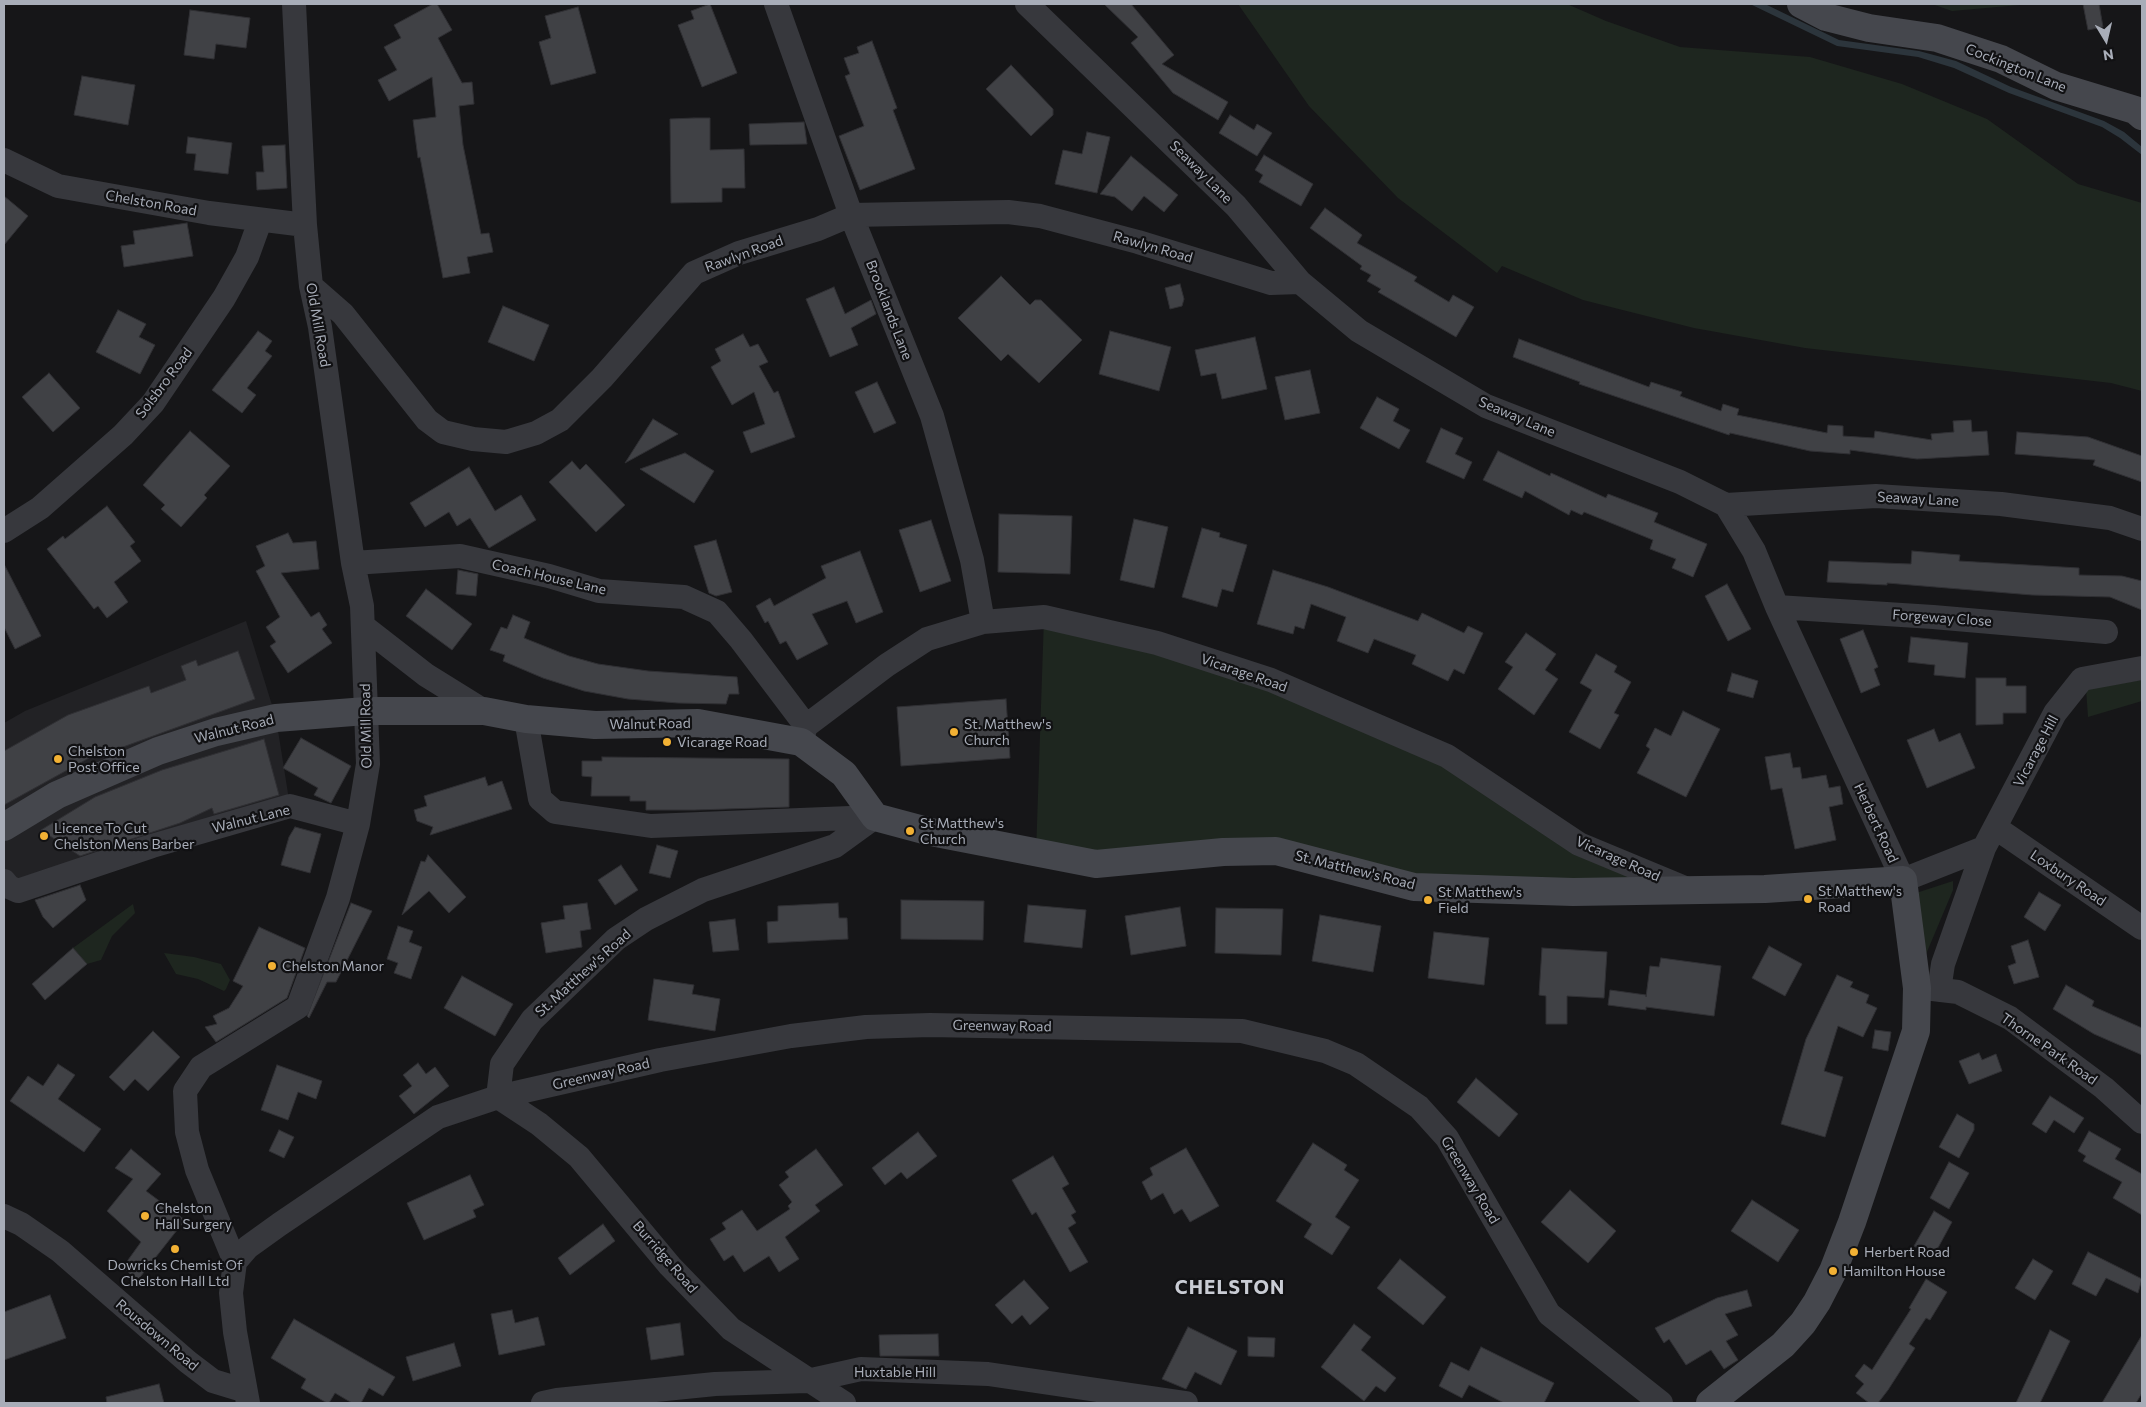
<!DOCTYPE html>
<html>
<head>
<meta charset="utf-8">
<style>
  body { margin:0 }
  #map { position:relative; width:2146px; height:1407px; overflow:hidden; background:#161618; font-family:Commissioner,sans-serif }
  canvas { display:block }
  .frame { position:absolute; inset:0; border:5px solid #a8adb8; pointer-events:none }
  .north { position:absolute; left:2081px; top:15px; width:50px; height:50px; -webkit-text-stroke:4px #111113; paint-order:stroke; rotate:171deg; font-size:14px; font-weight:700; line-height:20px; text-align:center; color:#a8adb8 }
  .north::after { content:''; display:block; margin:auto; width:18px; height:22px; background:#a8adb8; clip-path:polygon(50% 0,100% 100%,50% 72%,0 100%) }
</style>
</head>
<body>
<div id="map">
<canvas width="2146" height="1407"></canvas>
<div class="frame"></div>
<div class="north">N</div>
</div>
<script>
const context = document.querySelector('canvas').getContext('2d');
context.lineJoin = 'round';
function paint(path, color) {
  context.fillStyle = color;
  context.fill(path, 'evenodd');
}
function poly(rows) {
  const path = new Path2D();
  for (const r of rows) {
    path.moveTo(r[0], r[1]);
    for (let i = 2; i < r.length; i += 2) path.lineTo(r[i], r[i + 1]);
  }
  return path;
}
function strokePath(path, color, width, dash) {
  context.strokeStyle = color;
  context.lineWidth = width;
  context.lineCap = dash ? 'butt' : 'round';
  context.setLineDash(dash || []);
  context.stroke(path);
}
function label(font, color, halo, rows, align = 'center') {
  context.font = font + ' Commissioner,sans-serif';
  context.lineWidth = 4.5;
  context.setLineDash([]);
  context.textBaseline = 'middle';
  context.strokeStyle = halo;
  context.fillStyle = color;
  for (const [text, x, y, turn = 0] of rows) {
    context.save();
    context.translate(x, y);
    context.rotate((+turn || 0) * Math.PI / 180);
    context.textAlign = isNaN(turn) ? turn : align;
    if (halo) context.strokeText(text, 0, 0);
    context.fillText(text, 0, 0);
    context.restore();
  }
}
paint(poly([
  [246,621,276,718,290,806,100,865,4,881,4,723,25,711]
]), '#222225');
paint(poly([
  [1238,4,1567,4,1606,21,1680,47,1810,57,1902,84,1987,119,2078,184,2142,203,2142,391,2111,383,1805,348,1694,328,1583,300,1502,266,1497,273,1398,198,1309,106],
  [1932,4,2031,4,1952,11],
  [1044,617,1367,723,1579,844,1685,888,1510,890,1276,851,1036,854],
  [2142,680,2142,701,2088,717,2086,689],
  [1953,881,1953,890,1924,959,1916,893],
  [133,904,135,913,112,936,101,960,87,964,73,948],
  [164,953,194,957,221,964,230,980,226,989,224,991,198,979,176,974]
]), '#1e261f');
paint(poly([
  [1750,4,1765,4,1839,40,1919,51,1956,61,2011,87,2104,121,2124,132,2142,147,2142,155,2120,138,2102,127,2009,93,1954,68,1918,57,1837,46]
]), '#2c353c');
const building = poly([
  [433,4,437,4,452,30,438,38,462,83,472,82,474,104,459,106,463,145,481,234,489,233,493,252,467,257,470,273,443,278,420,157,418,158,413,120,436,117,432,77,389,101,378,80,397,70,384,47,401,38,394,25,433,4],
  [710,4,737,73,702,87,678,25,694,19,691,11,710,4],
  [1104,4,1131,4,1174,55,1162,64,1228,102,1218,120,1173,93,1131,43,1138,37,1104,4],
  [2083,4,2099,4,2103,27,2088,30,2083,4],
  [578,7,596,73,551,85,539,42,551,38,545,16,578,7],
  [190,10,250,18,246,48,216,44,214,59,184,55,190,10],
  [872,41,897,108,893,110,915,169,860,190,839,136,864,126,845,76,850,74,844,58,859,53,857,47,872,41],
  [1011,65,1053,109,1053,115,1031,136,986,89,1011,65],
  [82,76,135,85,128,125,74,115,82,76],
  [1230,115,1254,130,1257,124,1272,133,1257,156,1219,133,1230,115],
  [694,118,710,118,710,150,744,149,745,188,722,188,722,202,671,203,670,119,694,118],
  [804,122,807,144,750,145,749,124,804,122],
  [1087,132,1110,137,1097,193,1055,184,1063,150,1082,154,1087,132],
  [188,137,232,143,228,174,194,170,196,154,186,153,188,137],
  [285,145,287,188,257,190,256,172,264,172,262,146,285,145],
  [1264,155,1313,184,1301,206,1259,182,1263,175,1255,170,1264,155],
  [1131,156,1178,195,1164,212,1144,196,1132,211,1115,197,1100,194,1131,156],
  [4,196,28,216,4,245,4,196],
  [1325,208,1362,235,1357,243,1417,277,1414,281,1449,302,1453,295,1474,307,1456,337,1378,292,1381,289,1367,281,1371,275,1360,269,1362,266,1310,228,1325,208],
  [187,223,193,256,124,267,121,246,135,244,133,231,187,223],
  [1001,276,1030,305,1035,300,1041,300,1082,340,1039,383,1008,354,1001,361,958,318,1001,276],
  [1180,284,1184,299,1182,306,1170,309,1165,288,1180,284],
  [834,287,845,314,871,300,876,314,851,328,858,345,830,357,806,299,834,287],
  [503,306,549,325,534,361,488,342,503,306],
  [118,310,146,324,139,337,155,345,140,374,96,352,118,310],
  [258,331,272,341,265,351,272,356,247,388,256,395,242,413,212,390,258,331],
  [1110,331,1171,347,1159,391,1099,374,1110,331],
  [743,334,750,347,758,344,768,362,759,366,774,393,778,391,795,437,751,453,743,432,765,424,754,392,732,405,711,367,721,361,715,349,743,334],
  [1255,337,1267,389,1222,399,1216,373,1201,376,1195,350,1255,337],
  [1519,339,1649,387,1651,382,1682,392,1680,396,1721,411,1723,404,1739,409,1737,415,1827,433,1828,425,1843,426,1843,436,1874,438,1875,431,1932,440,1931,434,1954,432,1953,421,1971,420,1972,432,1987,431,1989,455,1917,459,1850,450,1850,454,1810,451,1730,433,1729,435,1579,384,1580,382,1513,357,1519,339],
  [1310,370,1320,413,1285,420,1275,377,1310,370],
  [49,373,80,408,53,432,22,397,49,373],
  [877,382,896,423,874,433,855,392,877,382],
  [1377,397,1399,409,1393,421,1410,430,1399,449,1360,428,1377,397],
  [653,419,678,434,625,463,653,419],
  [1441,428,1463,438,1455,454,1472,462,1464,479,1426,462,1441,428],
  [190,431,230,466,204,495,207,498,181,527,161,509,165,505,143,485,190,431],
  [2017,432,2088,437,2142,456,2142,482,2093,465,2095,460,2015,454,2017,432],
  [1498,451,1550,476,1551,473,1606,498,1608,494,1658,513,1654,522,1707,544,1693,577,1672,568,1676,559,1650,549,1653,540,1584,512,1582,515,1571,510,1569,515,1525,491,1522,498,1483,480,1498,451],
  [685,453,714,471,694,503,640,469,685,453],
  [572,461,580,470,586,464,625,505,596,532,549,482,572,461],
  [469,467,495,511,521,495,536,520,489,548,470,518,457,526,449,512,425,527,410,503,469,467],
  [107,506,135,542,130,546,141,561,114,582,128,602,107,618,98,606,94,609,47,549,63,536,65,539,107,506],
  [999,514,1072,516,1070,574,998,572,999,514],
  [1134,519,1168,527,1154,588,1120,580,1134,519],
  [931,520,951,581,920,592,899,530,931,520],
  [1202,528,1220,533,1219,537,1247,545,1233,592,1222,589,1217,607,1182,597,1202,528],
  [288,533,293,543,316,541,319,569,281,573,311,617,319,612,327,625,322,629,332,643,288,673,270,646,276,642,266,627,280,617,256,571,265,566,256,546,288,533],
  [716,540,732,592,716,596,709,593,694,546,716,540],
  [860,551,883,612,856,623,847,601,812,614,828,644,797,660,786,641,780,644,768,621,765,623,756,606,770,598,774,606,826,578,821,566,860,551],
  [1912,551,1960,555,1959,561,2079,568,2079,575,2122,576,2142,581,2142,610,2110,597,2032,595,1887,583,1887,585,1827,582,1829,561,1911,564,1912,551],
  [4,564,41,636,15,649,4,627,4,564],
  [458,570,478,574,476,596,456,594,458,570],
  [1273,570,1328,587,1418,621,1422,613,1464,633,1468,626,1483,633,1464,674,1454,669,1448,681,1412,664,1416,655,1374,639,1368,653,1337,641,1346,617,1311,604,1304,629,1295,626,1293,634,1257,624,1273,570],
  [1727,584,1751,629,1728,641,1705,596,1727,584],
  [426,589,472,624,452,650,406,616,426,589],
  [513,615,530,622,524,638,569,656,598,664,648,671,737,677,739,694,729,694,726,704,678,703,628,699,584,691,543,678,503,661,505,655,490,650,501,627,507,629,513,615],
  [1863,630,1878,667,1874,669,1880,685,1861,693,1840,639,1863,630],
  [1526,633,1556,654,1545,670,1558,679,1534,715,1498,689,1513,667,1505,662,1526,633],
  [1911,637,1968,643,1965,678,1934,675,1935,665,1908,662,1911,637],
  [238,651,255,699,101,755,100,752,4,805,4,751,68,715,149,686,151,693,186,680,181,666,196,660,198,666,238,651],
  [1596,654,1617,666,1614,672,1631,682,1614,713,1619,715,1600,749,1569,732,1592,690,1580,683,1596,654],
  [1732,673,1758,681,1753,698,1727,691,1732,673],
  [1976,678,2006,678,2006,686,2026,686,2026,713,2003,713,2003,724,1976,725,1976,678],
  [1006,699,1010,758,901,766,897,707,1006,699],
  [1683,711,1720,729,1686,797,1637,773,1650,749,1646,746,1655,728,1671,736,1683,711],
  [1934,729,1939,742,1960,733,1975,768,1927,788,1907,740,1934,729],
  [301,738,351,766,331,803,314,795,318,788,283,768,301,738],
  [264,739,279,795,214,814,212,808,180,823,80,856,41,830,95,797,162,770,264,739],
  [1790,753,1793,768,1800,767,1802,779,1826,775,1829,788,1840,786,1843,804,1829,807,1836,840,1795,849,1782,788,1771,790,1765,757,1790,753],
  [602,757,789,759,789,807,695,810,646,810,646,801,630,801,630,796,591,796,592,777,582,776,582,761,602,761,602,757],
  [485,777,488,786,502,781,512,809,430,835,433,827,417,821,414,810,427,806,424,796,485,777],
  [295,827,321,834,310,873,281,865,289,837,295,827],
  [657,845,678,851,670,878,649,873,657,845],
  [428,855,466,897,449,913,429,891,402,915,421,861,425,862,428,855],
  [621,865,638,890,615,905,598,880,621,865],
  [80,885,86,900,53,928,43,917,35,900,80,885],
  [2039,892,2061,905,2045,931,2024,917,2039,892],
  [901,900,984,901,983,940,901,939,901,900],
  [351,903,372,911,336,982,327,982,309,1018,307,1016,351,903],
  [587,903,591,929,580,931,582,947,546,953,541,923,565,919,563,906,587,903],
  [838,903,839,918,847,918,848,939,768,943,767,922,778,921,778,906,838,903],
  [1028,905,1086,910,1082,948,1024,942,1028,905],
  [1180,907,1186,946,1131,955,1125,916,1180,907],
  [1216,908,1283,909,1281,955,1215,953,1216,908],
  [1320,915,1381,926,1373,972,1312,961,1320,915],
  [735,919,739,950,713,952,709,922,735,919],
  [398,926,413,931,409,942,422,947,411,979,394,973,398,963,387,959,398,926],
  [259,927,305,948,287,998,216,1042,205,1027,217,1024,213,1016,229,1008,243,986,233,981,259,927],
  [1434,932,1489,938,1484,985,1428,978,1434,932],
  [2028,940,2039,977,2014,984,2008,966,2016,963,2011,946,2028,940],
  [1769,946,1802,964,1785,996,1752,978,1769,946],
  [73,948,87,964,45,1000,32,984,73,948],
  [1542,948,1607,952,1604,998,1567,996,1567,1024,1546,1024,1546,996,1539,995,1542,948],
  [1661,958,1721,966,1714,1016,1646,1007,1646,1010,1608,1005,1610,990,1646,995,1646,997,1650,966,1659,967,1661,958],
  [1837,975,1853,982,1850,987,1869,995,1866,1003,1877,1008,1863,1037,1838,1026,1824,1071,1843,1077,1825,1137,1781,1124,1806,1039,1837,975],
  [462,976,513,1004,495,1036,444,1008,462,976],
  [654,979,694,985,692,994,720,999,715,1031,648,1020,654,979],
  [2066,985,2094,1001,2092,1006,2142,1028,2142,1055,2094,1034,2053,1009,2066,985],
  [1875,1030,1891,1032,1888,1051,1872,1048,1875,1030],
  [153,1031,180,1057,148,1091,135,1079,124,1091,109,1077,153,1031],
  [1979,1053,1982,1060,1996,1054,2002,1071,1969,1084,1959,1061,1979,1053],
  [418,1063,426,1074,435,1067,449,1086,414,1114,399,1096,412,1086,403,1075,418,1063],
  [58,1064,75,1075,58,1099,101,1129,84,1152,10,1101,28,1076,43,1086,58,1064],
  [277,1065,322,1081,316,1099,298,1092,288,1120,261,1110,277,1065],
  [1476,1078,1518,1114,1499,1137,1457,1102,1476,1078],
  [2050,1096,2084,1118,2074,1133,2054,1120,2046,1133,2032,1124,2050,1096],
  [1957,1114,1974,1124,1974,1130,1959,1158,1939,1147,1957,1114],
  [279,1130,294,1137,284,1158,269,1151,279,1130],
  [2089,1131,2121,1149,2115,1159,2142,1174,2142,1215,2113,1198,2122,1182,2083,1161,2086,1156,2078,1151,2089,1131],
  [918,1132,937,1156,907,1179,901,1172,885,1185,872,1168,918,1132],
  [1313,1143,1347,1165,1344,1170,1359,1180,1335,1217,1350,1227,1332,1255,1304,1237,1312,1224,1276,1201,1313,1143],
  [1186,1148,1219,1206,1190,1222,1182,1209,1174,1214,1163,1193,1151,1200,1142,1182,1153,1175,1150,1168,1186,1148],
  [131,1149,161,1174,146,1191,185,1220,137,1281,123,1267,141,1242,107,1211,133,1179,115,1168,131,1149],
  [816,1149,843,1185,815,1205,820,1211,785,1237,799,1259,779,1272,769,1256,744,1272,733,1255,724,1261,710,1239,726,1229,722,1223,742,1210,757,1231,790,1209,788,1206,792,1202,779,1185,789,1177,785,1172,816,1149],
  [1053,1156,1069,1184,1062,1188,1076,1212,1071,1215,1076,1223,1068,1228,1088,1262,1070,1272,1036,1212,1032,1215,1012,1180,1053,1156],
  [1949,1162,1969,1173,1949,1209,1930,1198,1949,1162],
  [470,1175,484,1205,473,1210,476,1217,424,1240,407,1203,470,1175],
  [1570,1190,1616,1231,1588,1263,1541,1222,1570,1190],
  [1752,1200,1799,1230,1778,1262,1731,1231,1752,1200],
  [1934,1211,1952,1222,1933,1257,1914,1246,1934,1211],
  [603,1224,615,1241,570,1275,558,1258,603,1224],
  [2088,1252,2142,1279,2138,1293,2106,1278,2096,1296,2072,1284,2088,1252],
  [1400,1259,1446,1297,1423,1325,1377,1288,1400,1259],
  [2033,1259,2053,1271,2035,1300,2015,1288,2033,1259],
  [1926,1279,1947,1292,1930,1320,1926,1318,1909,1344,1915,1348,1888,1390,1878,1403,1869,1403,1856,1393,1864,1384,1855,1376,1864,1364,1872,1370,1911,1309,1909,1308,1926,1279],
  [1024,1280,1049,1308,1030,1325,1022,1315,1012,1324,995,1305,1024,1280],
  [1747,1290,1752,1306,1725,1314,1738,1335,1726,1341,1738,1360,1724,1369,1711,1350,1686,1365,1669,1339,1664,1343,1655,1328,1717,1298,1747,1290],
  [50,1295,66,1338,4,1360,4,1312,50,1295],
  [512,1310,515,1323,538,1317,545,1345,499,1355,491,1314,512,1310],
  [294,1319,395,1377,383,1396,369,1388,361,1403,352,1403,335,1393,329,1403,327,1403,301,1388,306,1379,271,1358,294,1319],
  [680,1323,684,1355,651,1360,646,1328,680,1323],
  [1354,1324,1371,1337,1361,1350,1396,1378,1385,1392,1376,1386,1364,1401,1321,1367,1354,1324],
  [1188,1327,1237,1351,1221,1385,1195,1372,1186,1389,1162,1379,1188,1327],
  [2050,1330,2070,1341,2040,1403,2016,1403,2050,1330],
  [938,1334,939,1356,880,1356,879,1335,938,1334],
  [2142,1335,2142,1393,2136,1403,2102,1403,2142,1335],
  [1248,1337,1275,1338,1274,1357,1248,1356,1248,1337],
  [454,1343,461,1366,413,1381,406,1357,454,1343],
  [1481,1347,1554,1383,1544,1403,1504,1403,1469,1385,1462,1398,1439,1386,1451,1362,1469,1371,1481,1347],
  [159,1384,164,1403,107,1403,106,1397,159,1384]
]);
paint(building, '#404145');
strokePath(building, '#303034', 1);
strokePath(poly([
  [776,4,851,215,932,416,972,560,983,622],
  [1027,4,1236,206,1300,282,1359,331,1486,406,1680,482,1726,505,1876,496,2001,504,2110,518,2142,529],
  [4,160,58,186,209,213,305,225],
  [311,286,343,314,427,420,443,432,473,439,506,442,536,433,560,420,602,378,694,273,739,253,818,229,851,215,1008,212,1040,216,1138,242,1271,283,1300,282],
  [1726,505,1754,551,1777,607,1903,880,1984,848],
  [4,531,40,508,123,435,153,403,224,298,247,257,260,221],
  [353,563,460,556,549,576,599,591,684,597,717,612,741,640,806,726],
  [1777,607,1933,617,2106,632],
  [363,626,426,675,484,711],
  [526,719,540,799,555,812,651,826,875,817],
  [801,742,806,726,887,665,927,639,983,622,1044,617,1157,643,1271,680,1447,756,1579,844,1685,888],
  [1996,828,2142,928],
  [4,881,9,887,18,891,152,846,290,806,358,824],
  [1924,988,1958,992,2010,1018,2104,1088,2142,1122],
  [1939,990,1943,964,1984,848,2055,713,2082,679,2142,668],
  [4,1216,21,1224,60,1251,188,1362,213,1381,236,1388,243,1386],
  [235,1262,248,1247,280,1224,438,1117,498,1097,660,1060,791,1036,866,1027,930,1025,1242,1031,1325,1051,1356,1064,1419,1107,1447,1138,1549,1314,1661,1403],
  [248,1403,235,1332,231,1293,235,1262,197,1170,187,1132,185,1091,201,1067,298,1007,338,898,358,824,368,764,362,606,353,563,320,327,311,286,305,225,294,4],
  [543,1403,557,1400,715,1384,807,1381,861,1369,988,1374,1186,1403],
  [844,1403,731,1329,670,1266,579,1157,539,1124,498,1097,502,1064,532,1020,616,939,646,919,703,890,835,846,875,817]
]), '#37383d', 24);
strokePath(poly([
  [1801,4,1826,17,1869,28,1937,38,2001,59,2056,86,2135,110,2142,116],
  [4,827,57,795,158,751,216,732,276,718,366,711,484,711,526,719,595,725,698,723,801,742,844,774,875,817,931,832,1096,864,1223,852,1276,851,1414,887,1573,892,1765,889,1903,880,1917,988,1916,1031,1852,1222,1833,1271,1817,1302,1803,1323,1783,1345,1710,1403]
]), '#45474d', 28);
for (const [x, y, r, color] of [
  [954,732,5,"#f2b134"],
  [667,742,5,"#f2b134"],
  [58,759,5,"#f2b134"],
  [910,831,5,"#f2b134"],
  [44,836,5,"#f2b134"],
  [1808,899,5,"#f2b134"],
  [1428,900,5,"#f2b134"],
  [272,966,5,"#f2b134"],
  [145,1216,5,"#f2b134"],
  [175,1249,5,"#f2b134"],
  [1854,1252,5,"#f2b134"],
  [1833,1271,5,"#f2b134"]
]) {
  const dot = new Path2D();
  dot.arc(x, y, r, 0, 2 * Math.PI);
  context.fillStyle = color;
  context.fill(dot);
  strokePath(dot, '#111113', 2);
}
label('14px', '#a8adb8', '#111113', [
  ["Cockington Lane",2016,68,22],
  ["Seaway Lane",1201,172,45],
  ["Chelston Road",151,203,10],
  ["Rawlyn Road",1153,247,16],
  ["Rawlyn Road",744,254,-20],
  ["Brooklands Lane",889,310,69],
  ["Old Mill Road",318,325,80],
  ["Solsbro Road",164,383,-53],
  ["Seaway Lane",1517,417,23],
  ["Seaway Lane",1918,499,3],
  ["Coach House Lane",549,577,13],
  ["Forgeway Close",1942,618,4],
  ["Vicarage Road",1244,673,19],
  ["Walnut Road",650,724,-1],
  ["Old Mill Road",366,726,-91],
  ["Walnut Road",234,729,-14],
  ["Vicarage Hill",2036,751,-62],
  ["Walnut Lane",251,819,-14],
  ["Herbert Road",1876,823,65],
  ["Vicarage Road",1618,859,24],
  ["St. Matthew's Road",1355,870,14],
  ["Loxbury Road",2068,878,34],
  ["St. Matthew's Road",583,973,-42],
  ["Greenway Road",1002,1026,1],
  ["Thorne Park Road",2049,1049,35],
  ["Greenway Road",601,1074,-13],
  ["Greenway Road",1470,1180,59],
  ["Burridge Road",665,1257,49],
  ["Rousdown Road",157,1335,40],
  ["Huxtable Hill",895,1372]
]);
label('14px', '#a8adb8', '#111113', [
  ["St. Matthew's",964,724],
  ["Church",964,740],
  ["Vicarage Road",677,742],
  ["Chelston",68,751],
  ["Post Office",68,767],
  ["St Matthew's",920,823],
  ["Church",920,839],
  ["Licence To Cut",54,828],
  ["Chelston Mens Barber",54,844],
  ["St Matthew's",1818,891],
  ["Road",1818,907],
  ["St Matthew's",1438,892],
  ["Field",1438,908],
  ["Chelston Manor",282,966],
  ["Chelston",155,1208],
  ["Hall Surgery",155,1224],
  ["Herbert Road",1864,1252],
  ["Dowricks Chemist Of",175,1265,"center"],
  ["Chelston Hall Ltd",175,1281,"center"],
  ["Hamilton House",1843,1271]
], 'left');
context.letterSpacing = '1px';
label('bold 19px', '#c9ccd4', '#111113', [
  ["CHELSTON",1230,1288]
]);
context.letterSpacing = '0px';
</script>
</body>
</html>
